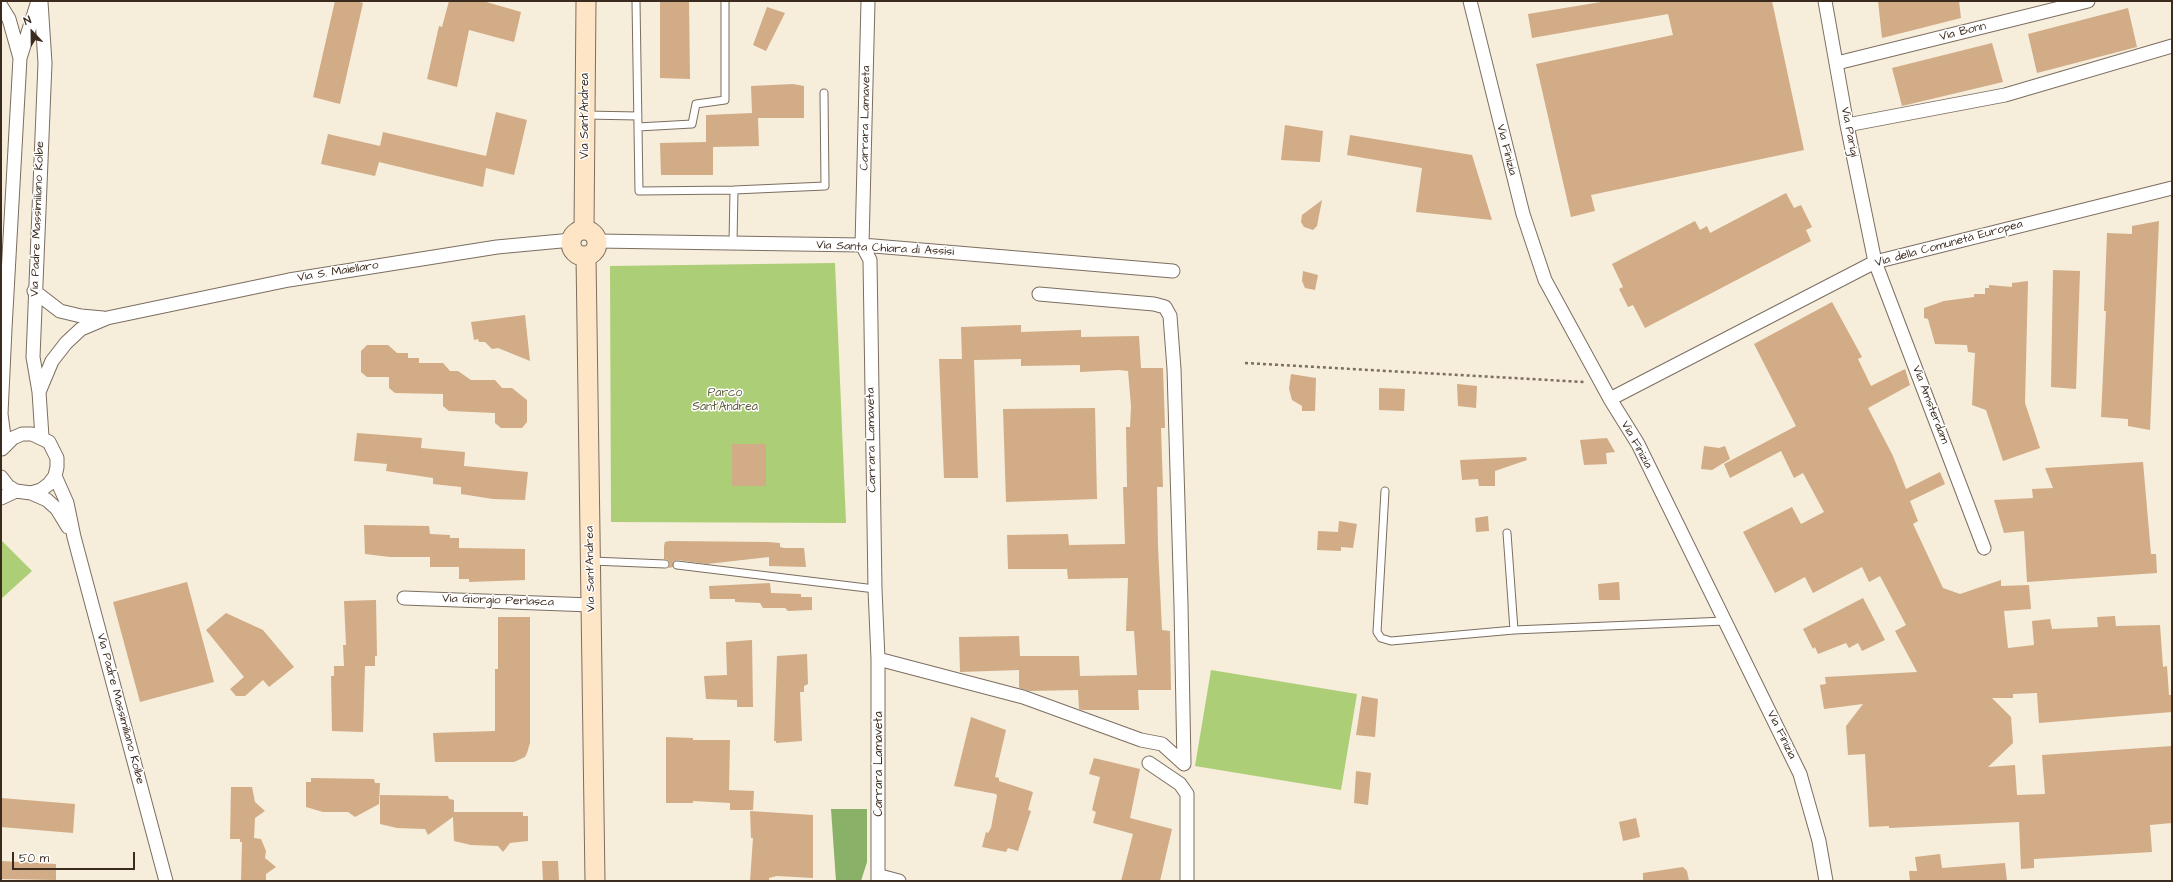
<!DOCTYPE html>
<html>
<head>
<meta charset="utf-8">
<style>
  body { margin:0 }
  #map { position:relative; width:2173px; height:882px; overflow:hidden; background:#f6eddb; font-family:"Architects Daughter",sans-serif }
  canvas { display:block }
  .frame { position:absolute; inset:0; border:2px solid #3b2a1e; pointer-events:none }
  .north { position:absolute; left:12px; top:12px; width:40px; height:40px; -webkit-text-stroke:3px #fff; paint-order:stroke; rotate:338deg; font-size:11px; font-weight:700; line-height:16px; text-align:center; color:#3b2a1e }
  .north::after { content:''; display:block; margin:auto; width:14px; height:18px; background:#3b2a1e; clip-path:polygon(50% 0,100% 100%,50% 72%,0 100%) }
  .scale { position:absolute; left:12px; top:852px; width:123px; height:18px; box-sizing:border-box; border:2px solid #3b2a1e; border-top:0; padding-left:5px; font-size:12px; line-height:14px; white-space:nowrap; color:#3b2a1e; -webkit-text-stroke:3px #fff; paint-order:stroke }
</style>
</head>
<body>
<div id="map">
<canvas width="2173" height="882"></canvas>
<div class="frame"></div>
<div class="north">N</div>
<div class="scale">50 m</div>
</div>
<script>
const context = document.querySelector('canvas').getContext('2d');
context.lineJoin = 'round';
function paint(path, color) {
  context.fillStyle = color;
  context.fill(path, 'evenodd');
}
function poly(rows) {
  const path = new Path2D();
  for (const r of rows) {
    if (r.length === 3) {
      path.moveTo(r[0] + r[2], r[1]);
      path.arc(r[0], r[1], r[2], 0, 2 * Math.PI);
      continue;
    }
    path.moveTo(r[0], r[1]);
    for (let i = 2; i < r.length; i += 2) path.lineTo(r[i], r[i + 1]);
  }
  return path;
}
function strokePath(path, color, width, dash) {
  context.strokeStyle = color;
  context.lineWidth = width;
  context.lineCap = dash ? 'butt' : 'round';
  context.setLineDash(dash || []);
  context.stroke(path);
}
function label(font, color, halo, rows, align = 'center') {
  context.font = font + ' "Architects Daughter",sans-serif';
  context.lineWidth = 3;
  context.setLineDash([]);
  context.textBaseline = 'middle';
  context.strokeStyle = halo;
  context.fillStyle = color;
  for (const [text, x, y, turn = 0] of rows) {
    context.save();
    context.translate(x, y);
    context.rotate((+turn || 0) * Math.PI / 180);
    context.textAlign = isNaN(turn) ? turn : align;
    if (halo) context.strokeText(text, 0, 0);
    context.fillText(text, 0, 0);
    context.restore();
  }
}
paint(poly([
  [835,263,846,523,611,522,610,266],
  [1,540,32,571,1,599],
  [1211,670,1357,694,1341,790,1195,766]
]), '#acce76');
paint(poly([
  [831,809,867,809,867,862,861,881,836,881]
]), '#89b167');
paint(poly([
  [335,1,356,1,363,3,340,104,313,97],
  [449,1,483,1,521,12,514,42,469,30,457,87,427,79,439,26,442,27],
  [660,1,689,1,690,79,660,78],
  [1607,1,1772,1,1804,150,1591,195,1595,211,1571,217,1536,64,1673,35,1668,14,1532,38,1528,14],
  [1878,1,1959,1,1961,18,1882,38],
  [767,7,785,13,766,51,753,45],
  [2128,8,2137,47,2037,73,2028,34],
  [1992,43,2003,82,1902,106,1892,68],
  [793,84,804,86,804,118,758,118,759,146,713,147,713,175,661,175,660,143,706,142,706,115,752,113,751,86],
  [496,112,527,120,514,175,486,168,483,187,379,162,375,176,321,164,328,134,380,146,383,132,486,156],
  [1285,125,1323,131,1320,162,1281,160],
  [1350,135,1472,155,1492,220,1416,212,1422,168,1347,155],
  [1786,193,1794,208,1801,205,1812,227,1806,230,1811,241,1645,328,1633,305,1628,307,1619,289,1623,287,1612,264,1695,221,1700,230,1707,226,1710,233],
  [1322,200,1317,226,1313,230,1304,227,1301,222,1302,215],
  [2159,221,2150,430,2128,426,2128,419,2101,417,2106,311,2104,311,2107,233,2132,234,2132,226],
  [2053,270,2080,271,2076,389,2051,387],
  [1303,271,1318,275,1315,290,1305,288,1302,281],
  [2028,281,2025,403,2040,448,2003,461,1986,410,1972,405,1975,353,1968,352,1967,345,1935,344,1928,319,1924,318,1924,308,1944,301,1974,297,1974,294,1985,294,1985,288,1989,288,1989,285,2012,287,2012,283],
  [1832,302,1862,357,1858,359,1871,386,1905,369,1910,385,1868,408,1893,456,1906,489,1940,472,1945,484,1910,501,1918,521,1913,524,1943,588,1960,594,2001,580,2001,586,2029,585,2031,609,2004,611,2008,648,2034,645,2032,621,2050,619,2052,629,2098,627,2097,617,2115,616,2116,626,2160,625,2163,667,2167,666,2169,695,2172,695,2172,712,2039,723,2037,693,2013,694,2013,698,1992,698,2011,717,2013,743,1988,767,2015,765,2017,795,2045,794,2042,755,2172,746,2172,823,2150,825,2152,852,2034,859,2034,868,2021,869,2019,822,1889,828,1889,826,1869,827,1865,754,1848,755,1846,726,1863,704,1824,709,1820,685,1826,684,1825,677,1917,672,1895,631,1906,625,1880,576,1869,582,1862,567,1813,593,1805,577,1775,593,1743,532,1792,507,1801,524,1824,512,1803,473,1794,478,1781,451,1730,478,1724,464,1796,426,1754,344],
  [525,315,530,361,498,348,492,349,485,342,479,342,478,339,474,340,471,322],
  [1021,325,1021,332,1081,330,1081,337,1139,336,1141,368,1163,368,1165,428,1161,428,1163,487,1157,487,1158,547,1162,630,1170,631,1171,690,1138,690,1139,710,1082,710,1079,709,1078,690,1029,691,1019,688,1019,670,960,672,959,637,1019,636,1020,656,1079,656,1080,676,1137,675,1134,631,1126,631,1128,578,1068,579,1067,569,1008,569,1007,535,1068,534,1069,545,1125,544,1123,487,1127,487,1126,427,1130,427,1131,406,1128,371,1119,370,1080,372,1080,365,1021,366,1021,359,974,360,978,478,944,478,939,359,962,359,961,327],
  [367,345,388,345,397,353,408,353,408,358,419,358,419,363,443,363,450,371,458,371,471,380,495,380,502,388,512,388,527,400,527,422,522,428,501,428,495,423,495,413,449,411,443,406,443,394,395,393,389,388,389,377,367,377,361,372,361,351],
  [1291,374,1316,378,1315,411,1302,411,1302,406,1292,400,1289,389],
  [1457,384,1477,386,1476,408,1458,406],
  [1379,388,1405,389,1404,411,1379,410],
  [1095,408,1097,499,1006,502,1003,409],
  [357,433,422,438,421,448,465,452,464,466,528,472,525,500,493,499,461,494,461,487,433,484,433,478,386,471,387,464,354,461],
  [1607,438,1615,452,1606,453,1607,464,1584,465,1580,440],
  [732,444,766,444,766,486,732,486],
  [1704,446,1719,448,1725,446,1730,459,1712,470,1701,469],
  [1526,457,1527,460,1495,471,1495,486,1479,486,1478,479,1462,480,1460,460],
  [2143,462,2151,554,2156,554,2157,573,2027,582,2024,531,2004,533,1994,500,2033,498,2032,489,2053,488,2045,468],
  [1488,516,1489,531,1476,532,1475,518],
  [1339,521,1357,524,1353,548,1341,547,1341,551,1317,550,1318,531,1338,532],
  [364,525,429,526,430,534,450,535,450,538,459,538,459,548,525,549,525,580,469,582,469,579,459,579,459,567,430,567,430,557,390,557,365,554],
  [669,541,768,542,780,543,780,547,784,548,804,548,806,567,769,566,769,557,707,564,677,560,673,562,673,567,668,568,670,564,668,560,664,559,664,546,665,542],
  [187,582,214,682,140,702,113,602],
  [1619,582,1620,600,1599,600,1598,584],
  [770,583,771,593,801,594,801,597,812,597,812,610,788,611,785,608,763,608,760,603,735,602,735,599,710,599,709,586],
  [1863,598,1885,640,1862,651,1858,643,1849,648,1846,643,1818,654,1815,647,1813,649,1803,629],
  [376,600,377,656,375,656,375,666,365,666,363,732,332,731,331,676,334,676,334,666,344,666,343,645,346,645,344,601],
  [226,613,263,630,294,667,269,687,263,680,245,696,236,696,230,689,244,677,206,630],
  [498,617,530,617,530,743,527,753,525,757,514,762,435,762,433,733,495,731,495,669,498,669],
  [752,640,753,707,737,707,737,700,706,699,704,676,727,675,726,642],
  [807,654,808,684,804,686,804,692,800,692,802,741,776,743,776,741,774,741,777,656],
  [1362,696,1378,699,1375,737,1356,735],
  [971,717,1006,730,995,777,999,778,999,781,1033,792,1028,810,1031,811,1018,851,1008,848,1006,852,982,847,986,832,988,833,991,828,997,796,996,794,954,786],
  [666,737,693,738,693,740,730,740,729,790,754,791,753,810,730,810,730,803,693,801,693,803,666,803],
  [1094,758,1140,769,1130,818,1172,829,1160,881,1121,881,1133,834,1093,823,1096,812,1092,810,1100,777,1089,774],
  [1356,771,1371,773,1368,805,1354,803],
  [311,778,374,779,375,783,380,783,379,804,355,817,348,812,323,812,306,807,306,782,311,782],
  [231,787,252,787,255,802,265,811,255,818,254,838,261,839,266,851,265,858,276,867,266,874,266,881,241,881,242,842,240,842,240,839,230,839],
  [380,795,448,796,449,799,454,800,454,812,523,812,523,816,528,816,528,841,510,843,503,852,498,846,471,845,454,841,453,817,428,835,425,829,397,828,380,824],
  [1,798,75,804,73,833,1,827],
  [750,811,813,815,813,878,777,876,769,878,769,881,750,881,753,838,751,838],
  [1636,818,1640,837,1623,841,1619,822],
  [1940,854,1942,868,2005,863,2007,881,1910,881,1909,871,1917,871,1915,857],
  [1,861,56,864,56,880,1,879],
  [542,861,558,861,559,881,543,881],
  [1683,867,1687,871,1689,881,1643,881,1643,873]
]), '#d1ac86');
const lane = poly([
  [636,1,639,191,734,190,825,186,824,93],
  [585,115,638,116],
  [638,127,692,124,696,104,725,100,725,1],
  [733,243,734,190],
  [1385,491,1377,632,1381,638,1391,641,1514,630,1725,621],
  [1507,533,1514,630],
  [592,561,665,564],
  [677,565,875,589]
]);
const street = poly([
  [868,1,862,245,870,260,875,589,878,659,878,881],
  [1470,1,1523,214,1545,280,1610,399,1638,444,1800,774,1819,841,1826,881],
  [1825,1,1847,125,1875,262,1984,548],
  [41,2,45,63,33,357,39,392,42,437],
  [1,6,9,19,20,58],
  [1837,63,2088,1],
  [1847,125,2005,95,2172,46],
  [597,241,862,245,1173,271],
  [34,291,60,311,81,316,103,318],
  [39,392,52,361,66,343,81,329,107,318,289,280,497,247,572,240],
  [1610,399,1875,262,2172,188],
  [5,444,1,414,5,329,20,58,38,1],
  [55,476,67,503,74,537,166,881],
  [1,477,8,486,16,491,31,493,41,490,49,484,55,476,57,467,57,458,49,442,32,434,22,434,13,438,2,449],
  [31,493,47,500,57,509,68,527],
  [1,498,16,491],
  [404,598,591,605],
  [878,659,1023,697,1141,740,1162,744,1184,764,1181,605,1174,369,1170,316,1165,307,1154,304,1039,294],
  [1149,763,1180,784,1187,794,1187,881],
  [880,876,899,881]
]);
const secondary = poly([
  [584,230,586,1],
  [584,243,13],
  [586,256,595,881]
]);
strokePath(lane, '#7c6e60', 9);
strokePath(street, '#7c6e60', 15);
strokePath(secondary, '#7c6e60', 21);
strokePath(poly([
  [1245,363,1584,382]
]), '#7c6e60', 2.5, [3, 3]);
strokePath(lane, '#fff', 7);
strokePath(street, '#fff', 13);
strokePath(secondary, '#fde5c5', 19);
label('12px', '#3b2a1e', '#fff', [
  ["Via Bonn",1963,32,-14],
  ["Via Sant'Andrea",585,116,-90],
  ["Carrara Lamaveta",866,118,-89],
  ["Via Parigi",1849,132,79],
  ["Via Finizia",1506,150,76],
  ["Via Padre Massimiliano Kolbe",38,219,-88],
  ["Via della Comunetá Europea",1949,244,-15],
  ["Via Santa Chiara di Assisi",885,249,3],
  ["Via S. Maiellaro",338,272,-9],
  ["Via Amsterdam",1930,405,69],
  ["Carrara Lamaveta",872,440,-91],
  ["Via Finizia",1636,445,61],
  ["Via Sant'Andrea",591,569,-91],
  ["Via Giorgio Perlasca",498,601,2],
  ["Via Padre Massimiliano Kolbe",120,709,75],
  ["Via Finizia",1781,735,64],
  ["Carrara Lamaveta",879,764,-90]
]);
label('12px', '#5d5b38', '#fff', [
  ["Parco",725,393],
  ["Sant'Andrea",725,407]
]);
</script>
</body>
</html>
